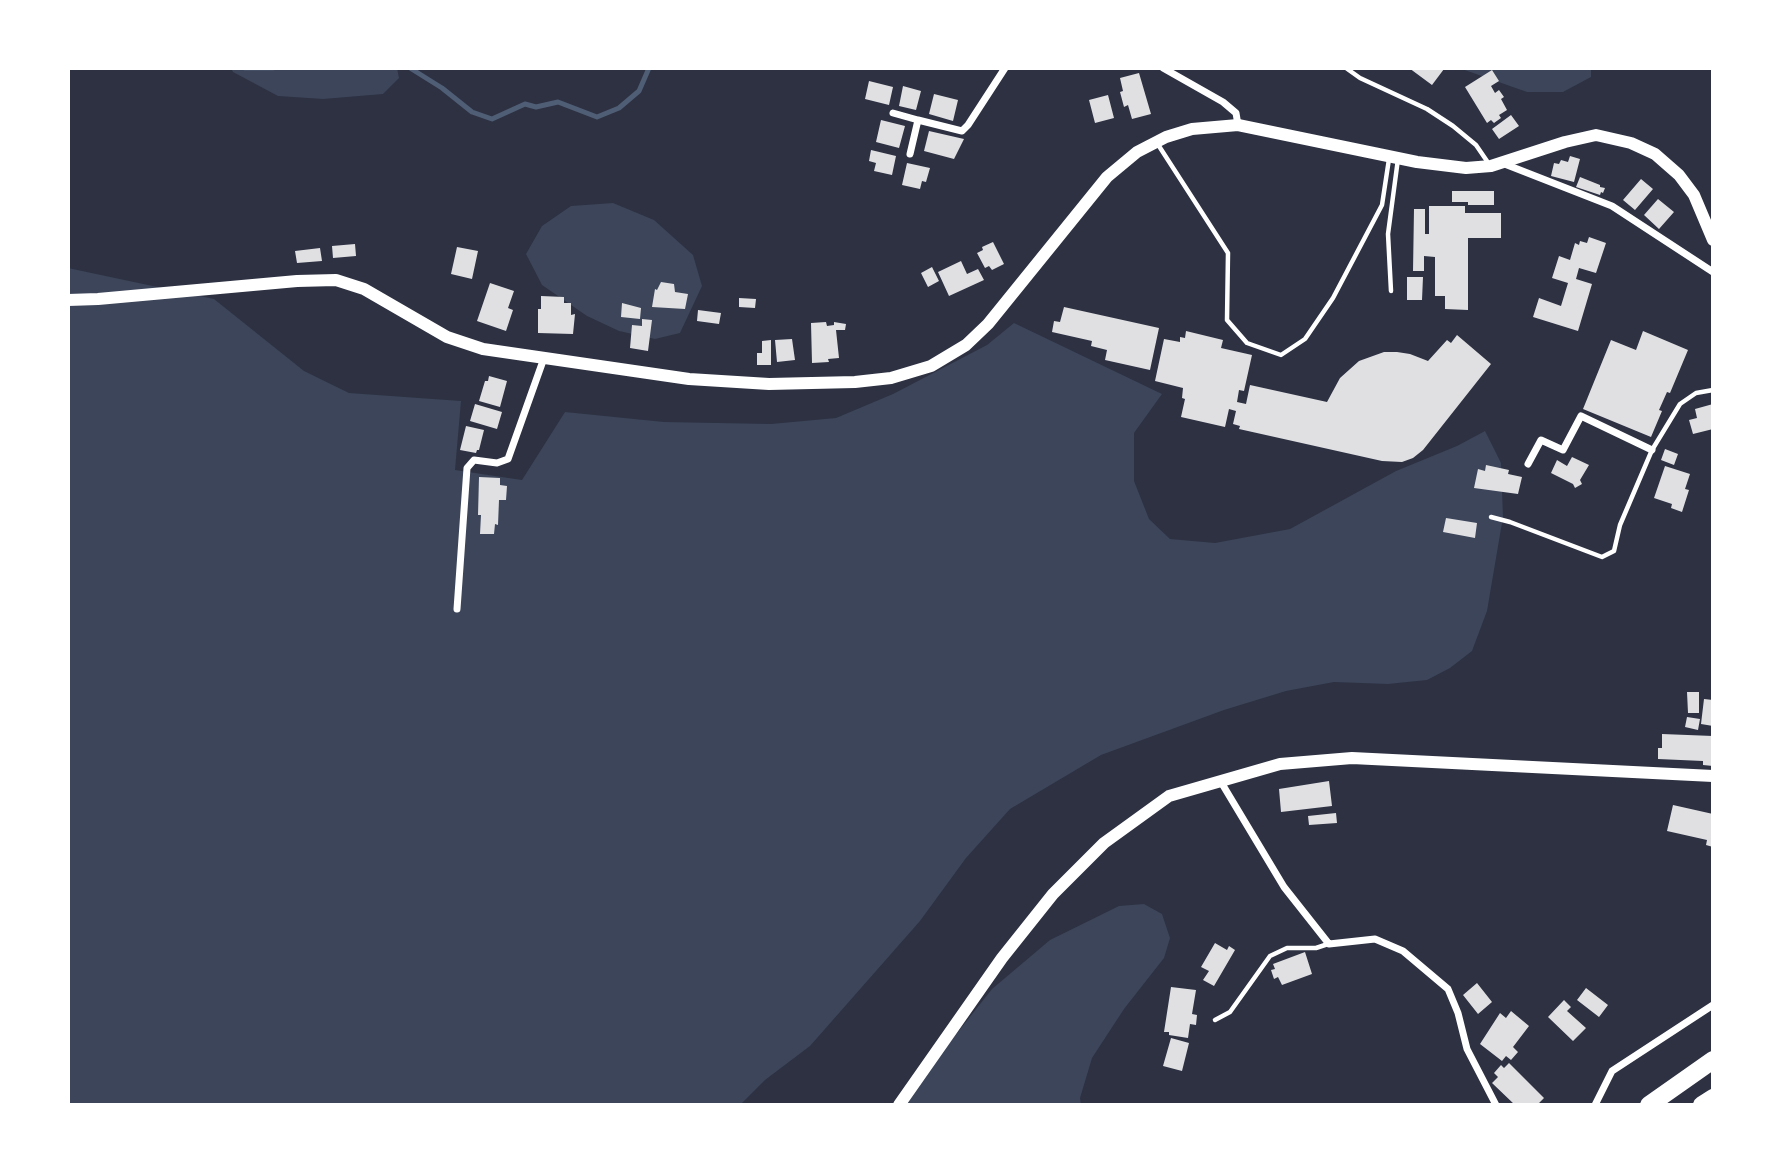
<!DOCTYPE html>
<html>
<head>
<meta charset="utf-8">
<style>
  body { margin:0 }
  #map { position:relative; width:1781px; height:1173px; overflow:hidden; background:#2d3142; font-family:Overpass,sans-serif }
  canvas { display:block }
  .frame { position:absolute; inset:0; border:70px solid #fff; pointer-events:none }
</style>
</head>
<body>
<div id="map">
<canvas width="1781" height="1173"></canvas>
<div class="frame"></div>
</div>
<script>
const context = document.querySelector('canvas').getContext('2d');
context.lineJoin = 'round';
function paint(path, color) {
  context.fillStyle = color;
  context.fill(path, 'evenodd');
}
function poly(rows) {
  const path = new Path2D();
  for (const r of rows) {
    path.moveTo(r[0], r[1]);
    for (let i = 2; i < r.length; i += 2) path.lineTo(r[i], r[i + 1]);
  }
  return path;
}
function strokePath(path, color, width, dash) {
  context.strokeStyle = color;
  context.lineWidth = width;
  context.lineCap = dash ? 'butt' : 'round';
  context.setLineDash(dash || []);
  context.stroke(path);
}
paint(poly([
  [231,68,397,68,399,78,383,94,323,99,278,96,233,72],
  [1459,68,1591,68,1591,77,1563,92,1527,92],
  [613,203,654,220,693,255,702,286,680,333,655,339,619,331,587,316,542,285,526,254,542,226,571,206],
  [68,268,214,299,304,371,349,393,461,401,455,470,522,480,565,412,664,422,771,424,836,418,893,394,987,345,1014,323,1162,394,1134,433,1134,481,1149,519,1170,539,1215,543,1290,529,1396,471,1457,446,1485,431,1501,463,1503,517,1487,611,1472,651,1450,668,1427,680,1388,684,1334,682,1286,691,1224,710,1101,755,1010,809,966,858,920,921,810,1046,765,1080,740,1105,68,1105],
  [1144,904,1162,914,1170,938,1164,958,1124,1009,1092,1058,1080,1098,1081,1105,900,1105,992,989,1050,940,1119,906]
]), '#3c4559');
strokePath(poly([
  [245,68,273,68],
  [410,68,442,88,472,112,492,119,525,104,536,107,558,102,597,117,619,108,639,91,649,68]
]), '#4f5d75', 5);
paint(poly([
  [1409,68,1442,68,1444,69,1432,85],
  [1492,70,1499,81,1491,86,1495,93,1499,90,1504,97,1501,99,1507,110,1499,115,1501,118,1494,123,1491,120,1487,123,1465,87],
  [1139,73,1151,114,1132,119,1128,105,1124,107,1120,92,1123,91,1120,78],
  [869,81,893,87,889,105,865,99],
  [903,86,921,91,916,110,899,106],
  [934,94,958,100,953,121,929,114],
  [1108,95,1114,118,1095,123,1089,100],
  [1511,115,1519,126,1499,139,1492,129],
  [881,120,905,126,899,148,876,142],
  [929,131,964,139,954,159,924,151],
  [871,150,896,156,892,175,874,171,876,163,869,161],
  [1570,156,1580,159,1574,182,1551,176,1554,163,1559,164,1561,160,1568,162],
  [907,163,930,168,926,182,922,181,920,189,902,185],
  [1580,177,1600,185,1600,187,1605,188,1603,193,1601,192,1600,195,1576,187],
  [1641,179,1653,189,1635,210,1623,200],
  [1452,191,1494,191,1494,205,1468,205,1468,202,1452,202],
  [1658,199,1674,212,1659,229,1644,215],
  [1429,206,1465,206,1465,213,1501,213,1501,238,1468,238,1468,310,1445,309,1445,296,1435,296,1435,257,1424,256,1424,271,1413,271,1414,209,1425,209,1425,234,1429,234],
  [1589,237,1606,243,1596,273,1579,268,1576,279,1592,284,1578,331,1533,317,1539,298,1561,306,1568,283,1552,278,1559,256,1570,260,1575,243,1579,245,1580,241,1587,243],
  [993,242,1004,264,992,270,989,266,985,268,977,253,983,250,982,247],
  [355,244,356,256,333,258,332,246],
  [457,247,478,251,472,279,451,274],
  [320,248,322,261,297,263,295,251],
  [961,261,967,274,978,269,984,280,949,296,938,272],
  [932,267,939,281,928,287,921,273],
  [1407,277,1423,277,1422,300,1407,300],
  [661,282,674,284,675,292,688,294,685,309,652,307,655,289,657,290],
  [490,283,514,291,508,308,513,310,506,331,477,321],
  [541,296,564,297,564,303,571,303,571,315,575,314,573,334,538,333,538,309,541,309],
  [739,298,756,299,755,308,739,307],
  [622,303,641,308,640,319,621,317],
  [1064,307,1159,328,1150,370,1105,360,1107,350,1091,346,1092,341,1052,332,1054,321,1060,322],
  [698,310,721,313,719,324,697,321],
  [642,319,652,320,648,351,630,348,632,325,642,326],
  [826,322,827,326,834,325,834,322,846,324,845,330,836,330,839,358,828,359,829,362,812,363,811,323],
  [1186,331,1223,340,1221,348,1252,355,1244,391,1239,390,1237,402,1246,404,1250,385,1327,402,1340,378,1359,361,1384,352,1397,352,1410,354,1428,361,1447,340,1451,343,1457,335,1491,364,1423,450,1413,458,1402,462,1382,461,1239,429,1240,426,1233,424,1236,411,1229,409,1225,427,1181,417,1185,399,1182,398,1183,388,1155,381,1164,339,1180,342,1180,337,1185,338],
  [1643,331,1688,350,1670,393,1667,392,1659,410,1662,411,1651,437,1583,409,1611,340,1636,350],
  [792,339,795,360,777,362,775,340],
  [771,340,771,365,757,365,757,353,762,353,762,341],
  [489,376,507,381,500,407,479,401,485,381,488,381],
  [475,404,502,412,497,429,470,421],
  [1713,404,1713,429,1693,434,1689,420,1697,418,1695,409],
  [466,426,484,430,479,450,477,450,476,453,460,450],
  [1665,449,1678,454,1674,465,1661,460],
  [1572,457,1589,465,1580,480,1582,484,1575,488,1573,484,1551,473,1557,460,1567,466],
  [1486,465,1509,470,1508,474,1522,477,1518,494,1474,488,1478,469,1485,471],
  [1665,466,1690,474,1685,489,1689,490,1682,512,1671,508,1672,504,1654,498],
  [479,477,500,478,500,485,507,486,506,500,499,500,498,525,495,524,494,534,480,534,481,515,478,515],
  [1446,518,1477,523,1475,538,1443,532],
  [1687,692,1699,692,1699,713,1688,713],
  [1704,699,1713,700,1713,726,1701,724],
  [1687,717,1700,719,1698,730,1685,727],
  [1662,734,1713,736,1713,766,1703,765,1703,761,1658,759,1658,748,1662,748],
  [1329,781,1332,806,1281,812,1279,789],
  [1673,805,1713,814,1713,847,1706,845,1707,840,1667,831],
  [1336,813,1337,823,1309,825,1308,816],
  [1215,943,1227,950,1229,946,1235,950,1214,986,1203,980,1209,971,1201,967],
  [1305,952,1312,974,1282,985,1278,977,1274,979,1271,970,1275,969,1273,964],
  [1477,983,1492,1002,1478,1014,1463,995],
  [1171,987,1196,990,1192,1014,1197,1015,1196,1025,1190,1024,1188,1038,1169,1035,1169,1032,1164,1032],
  [1586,988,1608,1005,1599,1017,1577,1000],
  [1564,1000,1571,1007,1567,1011,1586,1028,1573,1041,1548,1017],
  [1511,1011,1529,1026,1513,1047,1518,1052,1511,1060,1506,1056,1502,1061,1480,1044,1500,1013,1506,1018],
  [1171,1038,1189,1043,1182,1071,1163,1066],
  [1509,1063,1544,1098,1537,1105,1515,1105,1492,1083,1498,1077,1494,1073,1501,1065,1504,1068]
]), '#e0e0e3');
strokePath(poly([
  [1346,68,1360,78,1427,109,1453,126,1476,145,1489,164],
  [1157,143,1228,253,1227,320,1247,343,1281,355,1305,339,1333,298,1382,205,1389,159],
  [1391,291,1388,234,1398,159],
  [1491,517,1510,522,1602,557,1614,551,1620,525,1652,450,1680,404,1696,393,1713,390],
  [1215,1020,1230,1012,1270,956,1287,948,1316,948,1328,944]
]), '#fff', 4.5);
strokePath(poly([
  [1163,68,1223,102,1236,113,1238,125],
  [893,113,918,120],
  [910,154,918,120,962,131,968,125,1005,68],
  [1502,163,1612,206,1713,272],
  [1528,464,1541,440,1563,450,1581,416,1652,450],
  [457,609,467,468,474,460,497,463,508,459,544,358],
  [1221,782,1284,887,1329,944,1375,939,1403,951,1448,989,1458,1013,1467,1049,1496,1105],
  [1595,1105,1612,1071,1713,1005]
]), '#fff', 7);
strokePath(poly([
  [68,300,98,299,297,281,336,280,364,289,447,337,483,349,689,379,769,384,855,382,891,378,931,366,966,345,988,324,1107,177,1137,152,1166,137,1192,129,1238,125,1417,162,1466,168,1491,166,1565,142,1596,135,1631,143,1655,154,1679,175,1694,195,1713,240],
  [899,1105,1002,958,1053,894,1104,843,1169,796,1280,764,1352,758,1713,776]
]), '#fff', 12);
strokePath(poly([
  [1649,1105,1713,1060],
  [1702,1105,1713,1098]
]), '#fff', 18);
</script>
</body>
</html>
